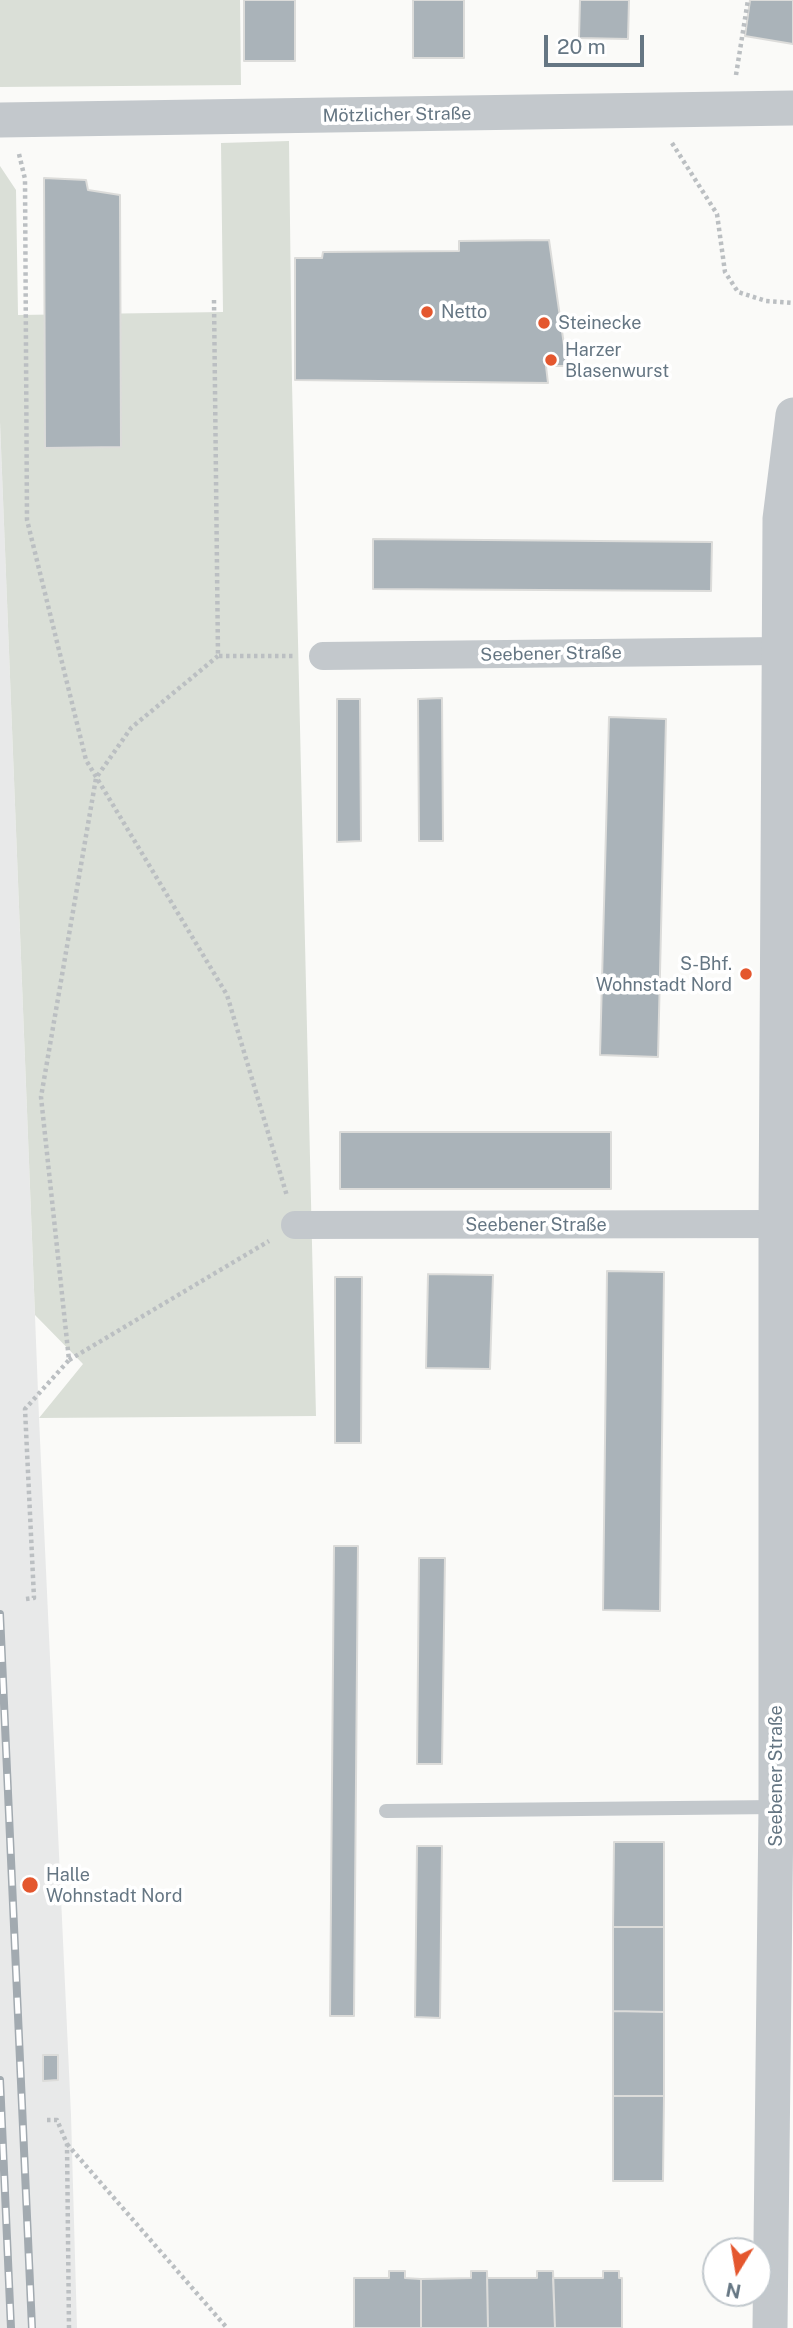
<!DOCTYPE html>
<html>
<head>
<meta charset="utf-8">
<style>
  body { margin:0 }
  #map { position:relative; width:793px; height:2328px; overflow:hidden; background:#fafaf8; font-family:"Public Sans",sans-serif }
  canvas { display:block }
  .north { position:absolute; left:702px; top:2237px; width:70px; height:70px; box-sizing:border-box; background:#fff; border:2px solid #c1c8cd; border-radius:50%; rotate:191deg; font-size:19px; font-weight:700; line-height:28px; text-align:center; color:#657683 }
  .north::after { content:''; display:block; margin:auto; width:24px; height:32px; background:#e4572e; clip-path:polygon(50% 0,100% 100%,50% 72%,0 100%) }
  .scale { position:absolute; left:544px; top:35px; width:100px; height:32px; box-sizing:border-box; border:4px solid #657683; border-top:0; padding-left:9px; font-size:21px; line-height:24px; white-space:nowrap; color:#657683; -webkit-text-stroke:5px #fff; paint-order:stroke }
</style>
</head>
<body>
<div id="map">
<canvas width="793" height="2328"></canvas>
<div class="north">N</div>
<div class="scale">20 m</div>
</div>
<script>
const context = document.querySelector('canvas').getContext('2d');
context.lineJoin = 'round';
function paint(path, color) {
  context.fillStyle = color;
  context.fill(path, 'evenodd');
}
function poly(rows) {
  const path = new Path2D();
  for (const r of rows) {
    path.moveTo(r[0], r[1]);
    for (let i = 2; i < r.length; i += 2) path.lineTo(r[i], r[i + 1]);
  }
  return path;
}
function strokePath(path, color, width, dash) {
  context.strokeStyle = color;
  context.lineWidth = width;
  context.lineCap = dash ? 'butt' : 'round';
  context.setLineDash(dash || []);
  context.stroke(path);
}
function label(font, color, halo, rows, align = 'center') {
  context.font = font + ' "Public Sans",sans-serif';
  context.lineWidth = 7;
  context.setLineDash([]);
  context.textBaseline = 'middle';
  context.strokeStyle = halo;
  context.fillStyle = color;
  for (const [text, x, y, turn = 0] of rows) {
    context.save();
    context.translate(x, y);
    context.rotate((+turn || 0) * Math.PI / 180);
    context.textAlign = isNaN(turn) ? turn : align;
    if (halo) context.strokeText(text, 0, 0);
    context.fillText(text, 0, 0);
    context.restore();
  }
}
paint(poly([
  [0,422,39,1418,71,2115,77,2328,0,2328]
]), '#e8e9e9');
paint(poly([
  [0,0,240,0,241,85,0,87],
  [289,141,292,383,316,1416,39,1418,83,1364,35,1315,0,422,0,166,16,190,18,315,223,312,221,143]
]), '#dadfd7');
const building = poly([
  [244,0,295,0,295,61,244,61,244,0],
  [413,0,464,0,464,58,413,58,413,0],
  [580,0,629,0,628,39,579,38,580,0],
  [750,0,793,0,793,44,745,36,750,0],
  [44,178,86,180,88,190,120,195,121,447,45,448,44,178],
  [549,240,567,366,546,366,548,383,295,380,295,258,322,258,323,252,459,251,459,241,549,240],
  [373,539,712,542,711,591,373,589,373,539],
  [442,698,443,841,419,841,418,699,442,698],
  [337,699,360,699,361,841,337,842,337,699],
  [609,717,666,719,658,1057,600,1055,609,717],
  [340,1132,611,1132,611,1189,340,1189,340,1132],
  [607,1271,664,1272,660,1611,603,1610,607,1271],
  [428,1274,493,1275,490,1369,426,1368,428,1274],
  [335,1277,362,1277,361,1443,335,1443,335,1277],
  [334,1546,358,1546,354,2016,330,2016,334,1546],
  [419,1558,445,1558,442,1764,417,1764,419,1558],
  [614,1842,664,1842,664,1927,613,1927,614,1842],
  [417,1846,442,1846,440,2018,415,2017,417,1846],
  [613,1927,664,1927,664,2012,613,2011,613,1927],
  [613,2011,664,2012,664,2096,613,2096,613,2011],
  [43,2055,58,2055,58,2080,43,2081,43,2055],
  [613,2096,664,2096,663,2181,613,2181,613,2096],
  [389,2271,405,2271,405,2278,421,2279,421,2328,354,2328,354,2278,389,2278,389,2271],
  [471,2271,487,2271,488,2328,421,2328,421,2279,471,2278,471,2271],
  [537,2271,553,2271,555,2328,488,2328,487,2278,537,2278,537,2271],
  [603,2271,619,2271,619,2278,622,2278,622,2328,555,2328,553,2278,603,2278,603,2271]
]);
paint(building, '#aab3b9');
strokePath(building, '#dcdcda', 2);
strokePath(poly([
  [736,75,748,0],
  [672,143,717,214,725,272,738,292,766,301,793,303],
  [19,154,25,179,27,520,86,760,227,995,287,1196],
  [214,300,218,656,295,656],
  [69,1360,269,1241],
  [26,1599,34,1598,25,1409,69,1360,41,1097,96,778,131,728,218,656],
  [47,2120,57,2120,67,2144,69,2328],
  [67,2144,227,2328]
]), '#bbbfc2', 4.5, [3.5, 3.5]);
strokePath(poly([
  [386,1811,776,1807]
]), '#c3c8cc', 14);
strokePath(poly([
  [323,656,779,651],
  [295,1225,776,1224]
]), '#c3c8cc', 28);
strokePath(poly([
  [0,120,793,108],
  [770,2328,776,1807,776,1224,780,519,793,415]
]), '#c3c8cc', 35);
const rail = poly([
  [0,1614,32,2328],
  [0,2080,11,2328]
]);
strokePath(rail, '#a2aab0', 8);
strokePath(rail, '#fff', 5, [16]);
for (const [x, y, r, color] of [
  [427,312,7,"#e4572e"],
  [544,323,7,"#e4572e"],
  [551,360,7,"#e4572e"],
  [746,974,7,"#e4572e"],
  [30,1885,9,"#e4572e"]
]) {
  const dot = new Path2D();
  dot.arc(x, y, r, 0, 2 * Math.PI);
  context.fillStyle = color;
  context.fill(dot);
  strokePath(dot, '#fff', 2.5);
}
label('18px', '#657683', '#fff', [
  ["Mötzlicher Straße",397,115,-1],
  ["Seebener Straße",551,654,-1],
  ["Seebener Straße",536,1225],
  ["Seebener Straße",776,1776,-90]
]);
label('18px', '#657683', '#fff', [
  ["Netto",441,312],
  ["Steinecke",558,323],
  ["Harzer",565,350],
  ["Blasenwurst",565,371],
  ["S-Bhf.",732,964,"right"],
  ["Wohnstadt Nord",732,985,"right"],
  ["Halle",46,1875],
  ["Wohnstadt Nord",46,1896]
], 'left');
</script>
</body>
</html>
